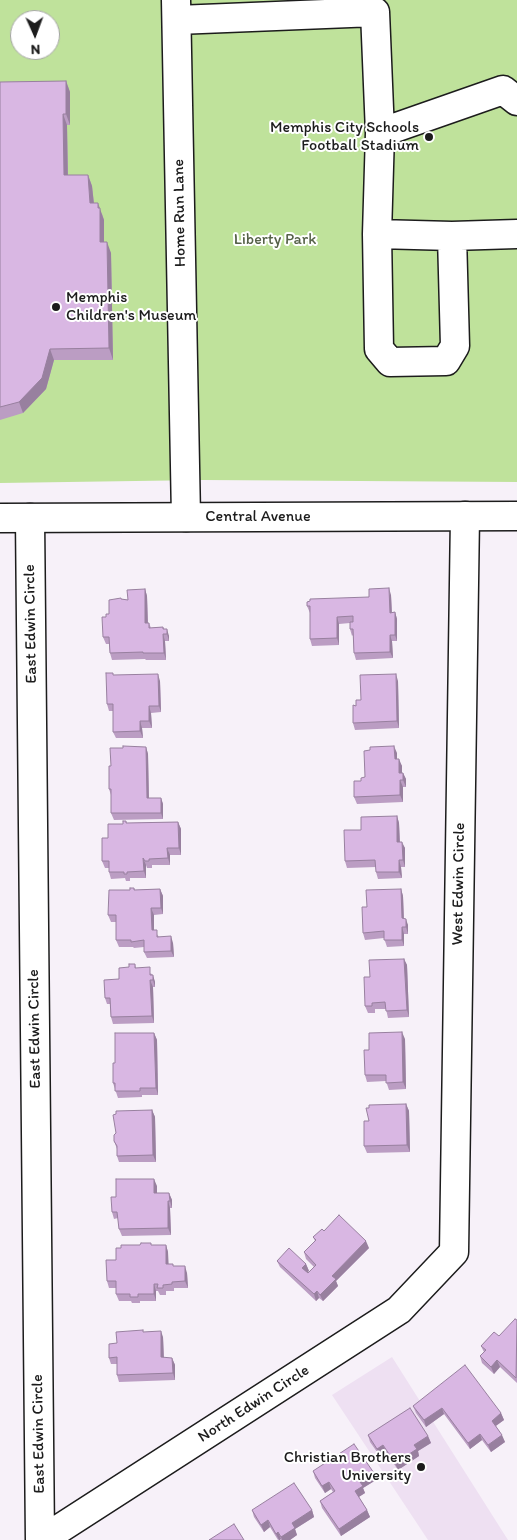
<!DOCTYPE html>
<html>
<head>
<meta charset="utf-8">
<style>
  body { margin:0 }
  #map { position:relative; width:517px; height:1540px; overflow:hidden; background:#f7f1f9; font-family:Itim,sans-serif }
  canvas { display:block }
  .north { position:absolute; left:10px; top:10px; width:50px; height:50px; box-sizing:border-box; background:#fff; border:1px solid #a4a4a4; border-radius:50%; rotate:178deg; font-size:14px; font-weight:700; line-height:20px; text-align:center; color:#1c1c1c }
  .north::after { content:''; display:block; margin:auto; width:18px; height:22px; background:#1c1c1c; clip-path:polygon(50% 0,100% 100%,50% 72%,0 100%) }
</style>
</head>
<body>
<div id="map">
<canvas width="517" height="1540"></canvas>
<div class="north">N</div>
</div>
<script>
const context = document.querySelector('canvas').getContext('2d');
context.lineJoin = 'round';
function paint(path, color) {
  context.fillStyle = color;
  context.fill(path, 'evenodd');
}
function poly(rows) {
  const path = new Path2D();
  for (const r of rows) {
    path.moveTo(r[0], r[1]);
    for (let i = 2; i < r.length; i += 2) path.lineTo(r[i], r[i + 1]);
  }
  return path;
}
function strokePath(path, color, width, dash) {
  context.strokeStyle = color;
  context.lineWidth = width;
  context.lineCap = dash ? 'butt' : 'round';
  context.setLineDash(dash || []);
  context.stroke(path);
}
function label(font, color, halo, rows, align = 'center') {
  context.font = font + ' Itim,sans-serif';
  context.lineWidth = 4;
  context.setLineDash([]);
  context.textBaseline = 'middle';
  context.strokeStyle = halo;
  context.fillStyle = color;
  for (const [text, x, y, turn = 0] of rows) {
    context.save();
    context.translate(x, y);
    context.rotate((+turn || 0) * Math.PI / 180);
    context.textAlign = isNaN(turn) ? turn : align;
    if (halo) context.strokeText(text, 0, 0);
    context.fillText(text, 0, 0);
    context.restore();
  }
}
paint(poly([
  [392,1357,508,1540,428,1540,332,1395]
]), '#eee0f2');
paint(poly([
  [0,0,517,0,517,482,203,480,0,483],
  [20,20,50,20,50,50,20,50]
]), '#bfe29b');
const minor = poly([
  [176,0,186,517],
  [177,20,375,12,380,133],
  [377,234,380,133,503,90,517,101],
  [452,236,455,346,446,361,390,362,379,349,377,234,452,236,517,234],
  [30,518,40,1540],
  [42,1540,399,1310,454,1252,465,516]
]);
const major = poly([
  [0,518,517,516]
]);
strokePath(minor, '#1c1c1c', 31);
strokePath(major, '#1c1c1c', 31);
strokePath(minor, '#fff', 28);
strokePath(major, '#fff', 28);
paint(poly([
  [66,81,70,92,70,125,67,125,68,175,88,175,92,186,94,203,102,214,104,220,104,242,111,253,113,360,54,360,46,389,23,413,0,420,0,82],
  [145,589,147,596,148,623,149,623,151,628,163,627,169,636,169,641,165,641,166,660,146,660,145,659,112,660,110,653,109,644,106,644,103,637,106,617,109,614,121,599,128,600],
  [391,595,392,612,395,612,397,619,397,641,392,641,393,658,356,660,354,653,353,635,352,636,350,629,350,623,339,624,339,645,312,646,310,639,310,613,307,606],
  [114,675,160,681,161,712,151,713,152,728,142,728,143,738,116,738,113,732,113,711,109,711,107,704],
  [398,681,399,728,355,730,353,723,356,706,361,700],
  [146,747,148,754,149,798,161,798,163,804,163,819,114,820,111,813,111,795,109,789,111,766],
  [397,753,397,759,402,766,402,773,403,773,406,779,406,787,403,787,403,802,357,804,354,797,361,781],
  [397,816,399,823,400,842,405,848,405,867,401,867,402,878,378,879,376,872,376,867,347,868,345,861,361,830],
  [126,821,127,823,178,822,181,829,181,855,170,855,170,865,152,865,152,868,147,868,146,865,146,878,130,878,130,881,126,881,125,878,111,879,109,872,109,868,105,868,102,861,108,838],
  [134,888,135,890,160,889,163,896,163,914,154,915,154,930,159,937,173,943,174,957,147,958,144,952,144,947,134,948,133,947,119,947,116,940,116,922,111,922,108,915,130,890],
  [401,889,403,896,404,919,408,925,408,934,404,934,404,946,387,947,384,938,365,940,363,933,367,907],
  [404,959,407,965,409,1017,388,1018,386,1009,375,1009,375,1013,368,1013,365,1006],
  [135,964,136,968,152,974,155,982,155,987,153,987,154,1023,113,1024,111,1017,110,1004,107,1004,105,998,119,979,129,967],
  [154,1033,157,1040,158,1095,142,1095,142,1097,118,1098,113,1083,115,1063],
  [405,1039,406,1089,389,1090,386,1081,367,1082,365,1075,369,1050],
  [406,1104,409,1111,410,1152,367,1153,364,1146,369,1121],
  [152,1110,155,1117,156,1162,119,1162,117,1156,117,1149,114,1141,116,1133,116,1114],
  [157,1186,157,1193,169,1193,172,1200,172,1208,170,1208,171,1235,122,1236,119,1229,118,1218,114,1219,112,1212,116,1197],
  [324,1231,369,1248,336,1281,338,1286,323,1301,319,1298,316,1301,280,1267,277,1261,306,1264,309,1271,307,1272,308,1273,314,1267,306,1259,304,1252,315,1241,313,1237],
  [152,1245,166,1245,168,1252,168,1264,187,1273,188,1288,174,1288,174,1291,166,1291,166,1295,160,1295,158,1291,156,1291,156,1301,140,1301,140,1303,132,1303,131,1301,119,1301,116,1294,116,1288,109,1288,107,1281,116,1260],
  [517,1320,517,1383,500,1367,494,1374,482,1363,480,1356,484,1352,481,1346,499,1336],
  [144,1332,163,1337,164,1358,172,1358,175,1365,175,1380,119,1382,117,1375,117,1364,111,1364,109,1358,117,1343],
  [413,1406,501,1413,504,1420,496,1426,505,1442,491,1452,482,1440,470,1449,444,1414,426,1427,416,1413],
  [368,1435,428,1436,431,1443,418,1451,419,1456,398,1470,386,1452,380,1456,370,1442],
  [313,1471,376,1480,363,1488,365,1493,359,1497,367,1510,370,1517,341,1536,322,1508,320,1501,333,1492,331,1489,325,1493,315,1478],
  [252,1510,312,1510,314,1517,295,1529,297,1535,290,1540,281,1540,281,1539,278,1540,270,1527,264,1532,254,1517]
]), '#bb9dc3');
paint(poly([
  [66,81,70,92,70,125,66,114],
  [63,114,67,125,68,187,64,175],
  [88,175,92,186,95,214,90,203],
  [98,203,104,220,104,253,100,242],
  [107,242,111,253,113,360,109,348],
  [50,349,54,360,46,389,23,413,19,402],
  [389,588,391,595,392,619,390,613],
  [145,589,147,596,148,630,145,623],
  [395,612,397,619,397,641,395,635],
  [337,617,339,624,339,645,337,638],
  [167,629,169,636,169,641,167,634],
  [163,634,165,641,166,660,164,653],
  [390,635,392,641,393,658,390,652],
  [158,674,160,681,161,712,159,706],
  [396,674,398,681,399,728,397,721],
  [149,706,151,713,152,728,149,721],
  [140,721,142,728,143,738,140,731],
  [394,746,397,753,397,766,395,759],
  [146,747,148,754,149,805,147,798],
  [399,759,402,766,402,780,399,773],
  [403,773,406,779,406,787,403,780],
  [400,780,403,787,403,802,400,795],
  [161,798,163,804,163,819,161,813],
  [397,816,399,823,400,849,397,842],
  [178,822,181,829,181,855,179,848],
  [402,842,405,848,405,867,403,860],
  [167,848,170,855,170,865,168,858],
  [143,858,146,865,146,878,144,871],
  [399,860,401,867,402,878,399,872],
  [160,889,163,896,163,914,161,908],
  [401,889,403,896,404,925,402,918],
  [151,908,154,915,154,936,152,930],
  [406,919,408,925,408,934,406,927],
  [402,927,404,934,404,946,402,940],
  [171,936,173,943,174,957,171,951],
  [404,959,407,965,409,1017,407,1010],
  [153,975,155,982,155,987,153,980],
  [150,980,153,987,154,1023,152,1016],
  [402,1032,405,1039,406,1089,403,1082],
  [154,1033,157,1040,158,1095,156,1088],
  [406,1104,409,1111,410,1152,407,1145],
  [152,1110,155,1117,156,1162,153,1155],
  [154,1179,157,1186,157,1200,154,1193],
  [169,1193,172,1200,172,1208,170,1201],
  [168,1201,170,1208,171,1235,168,1228],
  [366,1241,369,1248,336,1281,338,1286,323,1301,320,1295,332,1276],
  [166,1245,168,1252,169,1271,166,1264],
  [306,1264,309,1271,305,1274,302,1268],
  [185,1266,187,1273,188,1288,185,1281],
  [154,1284,156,1291,156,1301,154,1294],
  [317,1291,319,1298,316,1301,314,1294],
  [161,1331,163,1337,164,1364,161,1357],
  [172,1358,175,1365,175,1380,173,1373],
  [497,1360,500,1367,494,1374,491,1367],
  [442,1408,444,1414,426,1427,424,1420],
  [501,1413,504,1420,494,1427,492,1421],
  [480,1434,482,1440,470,1449,468,1443],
  [502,1435,505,1442,491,1452,488,1445],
  [428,1436,431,1443,418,1451,419,1456,398,1470,395,1463,414,1445],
  [383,1445,386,1452,380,1456,377,1449],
  [374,1473,376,1480,363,1488,365,1493,357,1498,355,1491,360,1482],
  [329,1482,331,1489,325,1493,322,1486],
  [312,1510,314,1517,295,1529,297,1535,290,1540,282,1540,281,1537,292,1523],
  [367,1510,370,1517,341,1536,339,1529],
  [268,1520,270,1527,264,1532,261,1525],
  [278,1532,281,1539,280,1540,279,1540,276,1534]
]), '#98809f');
const building = poly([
  [66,81,66,114,63,114,64,175,88,175,90,203,98,203,98,208,100,208,100,242,107,242,109,348,50,349,42,378,19,402,0,407,0,82,66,81],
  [389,588,390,613,395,612,395,635,390,635,390,652,354,653,353,629,350,629,350,622,353,622,353,616,337,617,337,638,310,639,310,606,307,606,307,602,310,601,310,599,369,597,369,589,389,588],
  [145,589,145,623,149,623,149,628,163,627,163,629,167,629,167,634,163,634,164,653,143,653,143,652,110,653,109,637,103,637,102,617,106,617,106,614,109,614,109,600,121,598,121,599,128,600,127,590,145,589],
  [106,673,113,673,113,675,158,674,159,706,149,706,149,721,140,721,140,731,113,732,113,704,107,704,106,673],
  [396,674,397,721,353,723,353,705,356,706,356,700,361,700,360,675,396,674],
  [123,746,146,747,147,798,161,798,161,813,111,813,111,789,109,789,109,766,111,766,110,748,123,748,123,746],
  [394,746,395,759,399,759,399,773,403,773,403,780,400,780,400,795,354,797,354,781,361,781,361,778,365,777,364,751,370,750,370,747,394,746],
  [397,816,397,842,402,842,403,860,399,860,399,872,376,872,375,860,345,861,344,830,361,830,361,817,397,816],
  [123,821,126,821,126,823,178,822,179,848,167,848,168,858,149,859,149,861,145,861,143,858,144,871,127,872,127,874,124,874,124,872,109,872,109,861,102,861,102,838,108,838,108,824,123,824,123,821],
  [130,888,134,888,134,890,160,889,161,908,151,908,152,930,157,930,157,937,171,936,171,951,144,952,144,940,131,942,131,940,116,940,116,915,108,915,109,890,130,890,130,888],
  [401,889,402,918,406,919,406,927,402,927,402,940,384,940,384,931,363,933,362,907,367,907,366,890,401,889],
  [404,959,407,1010,386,1011,385,1002,372,1003,372,1006,365,1006,364,977,370,977,369,960,404,959],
  [129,964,135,964,135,968,150,967,150,975,153,975,153,980,150,980,152,1016,111,1017,110,998,105,998,104,980,119,979,119,968,129,967,129,964],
  [402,1032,403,1082,386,1083,386,1075,365,1075,364,1050,369,1050,369,1033,402,1032],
  [115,1033,154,1033,156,1088,140,1088,140,1091,115,1091,115,1083,113,1083,113,1063,115,1063,115,1033],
  [406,1104,407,1145,364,1146,364,1121,369,1121,366,1108,369,1108,369,1105,406,1104],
  [152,1110,153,1155,117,1156,117,1146,114,1141,114,1135,116,1133,113,1115,116,1114,116,1111,152,1110],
  [116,1179,154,1179,154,1193,169,1193,170,1201,168,1201,168,1228,119,1229,117,1212,112,1212,111,1197,116,1197,116,1179],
  [339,1215,366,1241,332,1276,336,1279,320,1295,317,1291,314,1294,277,1261,289,1248,306,1264,302,1268,308,1273,316,1265,304,1252,316,1240,313,1237,322,1229,324,1231,339,1215],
  [141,1243,151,1243,151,1245,166,1245,166,1264,173,1264,173,1266,185,1266,185,1281,172,1282,172,1284,163,1285,163,1288,157,1288,158,1284,154,1284,154,1294,138,1294,138,1297,130,1297,130,1294,116,1294,116,1281,107,1281,106,1260,116,1260,116,1248,121,1248,121,1245,140,1245,141,1243],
  [515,1319,517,1320,516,1378,497,1360,491,1367,480,1356,486,1350,481,1346,494,1332,499,1336,515,1319],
  [143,1330,143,1332,161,1331,161,1357,172,1358,173,1373,117,1375,117,1357,109,1358,109,1344,117,1343,116,1332,143,1330],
  [465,1365,501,1413,492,1421,502,1435,488,1445,480,1434,468,1443,442,1408,424,1420,413,1406,465,1365],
  [410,1408,428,1436,414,1445,417,1449,395,1463,383,1445,377,1449,368,1435,410,1408],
  [354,1444,374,1473,360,1482,363,1486,355,1491,367,1510,339,1529,320,1501,335,1491,329,1482,322,1486,313,1471,354,1444],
  [294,1483,312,1510,292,1523,295,1528,281,1537,278,1532,276,1534,268,1520,261,1525,252,1510,294,1483],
  [234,1524,244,1540,209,1540,234,1524]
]);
paint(building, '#d9b7e3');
strokePath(building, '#98809f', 1);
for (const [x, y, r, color] of [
  [429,137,5,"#1c1c1c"],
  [56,307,5,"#1c1c1c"],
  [421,1467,5,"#1c1c1c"]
]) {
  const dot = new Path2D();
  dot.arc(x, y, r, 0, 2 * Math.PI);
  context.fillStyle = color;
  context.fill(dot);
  strokePath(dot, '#fff', 2);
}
label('16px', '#1c1c1c', '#fff', [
  ["Memphis City Schools",419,128],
  ["Football Stadium",419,146],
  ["Memphis",66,298,"left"],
  ["Children's Museum",66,316,"left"],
  ["Christian Brothers",411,1458],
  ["University",411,1476]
], 'right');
label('16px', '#1c1c1c', '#fff', [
  ["Home Run Lane",180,213,-91],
  ["Central Avenue",258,517],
  ["East Edwin Circle",31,624,-91],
  ["West Edwin Circle",459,884,-89],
  ["East Edwin Circle",35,1029,-91],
  ["North Edwin Circle",254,1404,-33],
  ["East Edwin Circle",39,1434,-91]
]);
label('16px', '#556148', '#fff', [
  ["Liberty Park",275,240]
]);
</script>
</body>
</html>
